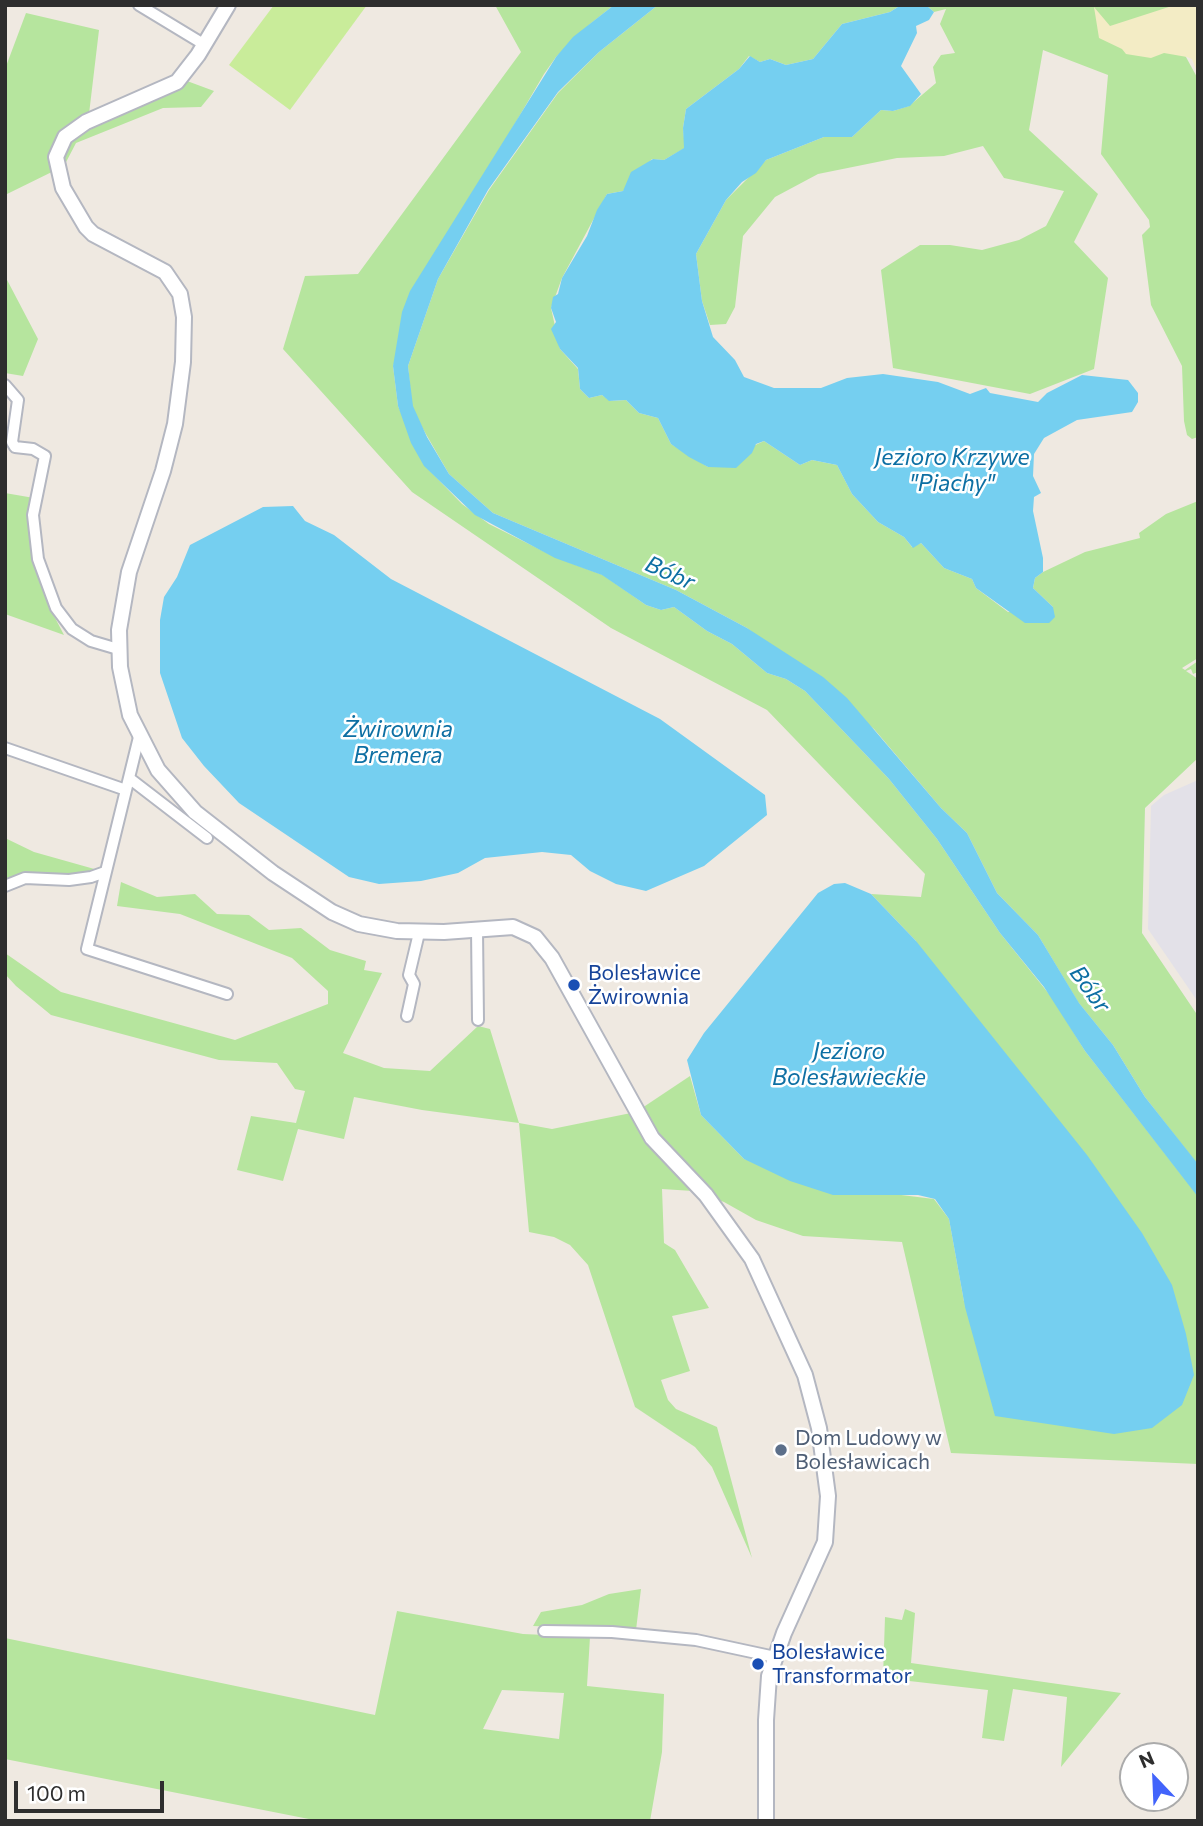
<!DOCTYPE html>
<html>
<head>
<meta charset="utf-8">
<style>
  body { margin:0 }
  #map { position:relative; width:1203px; height:1826px; overflow:hidden; background:#efe9e1; font-family:Commissioner,sans-serif }
  canvas { display:block }
  .frame { position:absolute; inset:0; border:7px solid #2e2e2e; pointer-events:none }
  .north { position:absolute; left:1119px; top:1742px; width:70px; height:70px; box-sizing:border-box; background:#fff; border:2px solid #ababab; border-radius:50%; rotate:337deg; font-size:19px; font-weight:700; line-height:28px; text-align:center; color:#2e2e2e }
  .north::after { content:''; display:block; margin:auto; width:24px; height:32px; background:#4264fb; clip-path:polygon(50% 0,100% 100%,50% 72%,0 100%) }
  .scale { position:absolute; left:14px; top:1781px; width:150px; height:32px; box-sizing:border-box; border:4px solid #2e2e2e; border-top:0; padding-left:9px; font-size:21px; line-height:24px; white-space:nowrap; color:#2e2e2e; -webkit-text-stroke:5px #fff; paint-order:stroke }
</style>
</head>
<body>
<div id="map">
<canvas width="1203" height="1826"></canvas>
<div class="frame"></div>
<div class="north">N</div>
<div class="scale">100 m</div>
</div>
<script>
const context = document.querySelector('canvas').getContext('2d');
context.lineJoin = 'round';
function paint(path, color) {
  context.fillStyle = color;
  context.fill(path, 'evenodd');
}
function poly(rows) {
  const path = new Path2D();
  for (const r of rows) {
    path.moveTo(r[0], r[1]);
    for (let i = 2; i < r.length; i += 2) path.lineTo(r[i], r[i + 1]);
  }
  return path;
}
function strokePath(path, color, width, dash) {
  context.strokeStyle = color;
  context.lineWidth = width;
  context.lineCap = dash ? 'butt' : 'round';
  context.setLineDash(dash || []);
  context.stroke(path);
}
function label(font, color, halo, rows, align = 'center') {
  context.font = font + ' Commissioner,sans-serif';
  context.lineWidth = 5;
  context.setLineDash([]);
  context.textBaseline = 'middle';
  context.strokeStyle = halo;
  context.fillStyle = color;
  for (const [text, x, y, turn = 0] of rows) {
    context.save();
    context.translate(x, y);
    context.rotate((+turn || 0) * Math.PI / 180);
    context.textAlign = isNaN(turn) ? turn : align;
    if (halo) context.strokeText(text, 0, 0);
    context.fillText(text, 0, 0);
    context.restore();
  }
}
paint(poly([
  [1198,780,1198,1002,1148,929,1151,806,1164,795]
]), '#e3e1e8');
paint(poly([
  [495,5,614,5,590,24,556,57,544,74,496,156,393,366,398,406,425,466,462,504,489,524,557,558,603,575,646,605,661,610,674,607,707,631,732,644,767,673,786,679,805,691,889,779,937,839,1000,933,1053,999,1085,1051,1198,1196,1198,1464,951,1453,902,1242,803,1236,756,1220,724,1202,693,1191,662,1189,664,1243,675,1250,709,1308,672,1316,690,1371,661,1380,668,1400,676,1409,717,1427,752,1558,712,1467,695,1447,635,1407,588,1265,570,1245,554,1237,529,1232,519,1123,422,1110,354,1097,344,1139,298,1129,283,1181,237,1170,251,1116,296,1123,305,1091,295,1089,277,1063,219,1060,51,1015,16,986,5,974,5,953,61,992,235,1040,328,1004,328,991,292,958,180,914,117,906,121,882,157,897,195,894,217,914,249,915,269,930,301,928,330,950,366,961,364,970,382,973,343,1053,384,1068,430,1071,478,1026,490,1029,519,1123,552,1129,636,1112,690,1076,701,1115,744,1159,893,1194,934,1199,949,1219,965,1307,916,941,871,894,921,897,925,874,767,710,611,628,412,492,283,349,305,276,358,274,521,52],
  [658,5,901,5,890,12,842,24,813,59,786,65,770,59,760,62,749,56,739,69,686,109,683,128,685,148,664,160,652,159,623,191,607,194,562,278,551,308,560,349,578,369,580,389,589,398,602,395,610,401,626,400,639,413,658,418,671,444,708,467,764,441,800,465,812,460,837,465,852,494,878,522,904,537,912,547,921,543,944,568,972,579,976,588,1008,612,1053,607,1033,588,1035,578,1043,572,1085,552,1140,538,1139,533,1166,514,1198,501,1198,658,1182,668,1185,670,1198,661,1198,672,1193,674,1191,669,1186,671,1198,679,1198,758,1145,808,1142,933,1198,1016,1198,1165,1145,1097,1113,1045,1078,1002,1038,935,997,893,967,833,941,808,874,729,747,628,676,590,493,513,449,474,419,422,412,406,408,366,438,279,489,190,558,93,599,52],
  [926,5,1183,5,1163,15,1198,79,1198,437,1192,439,1187,435,1184,421,1182,366,1151,305,1142,235,1150,227,1149,220,1101,154,1108,75,1043,50,1029,130,1098,194,1074,242,1108,278,1094,369,1030,394,893,368,881,270,920,245,950,245,982,250,1019,240,1046,226,1064,191,1004,178,983,146,944,156,897,158,818,174,775,197,743,236,735,307,726,324,710,325,702,301,696,254,726,200,766,160,824,137,852,137,881,110,893,111,909,106,936,83,933,67,941,55,955,53,940,24,946,9,934,12],
  [26,13,99,30,89,114,179,78,214,91,201,107,163,108,76,143,64,166,5,195,5,69],
  [5,276,38,339,23,376,5,373],
  [5,493,34,498,41,567,52,612,64,635,5,614],
  [5,838,34,852,105,872,5,886],
  [641,1589,636,1630,533,1626,541,1612,582,1605,609,1594],
  [905,1609,915,1613,911,1663,1121,1693,1061,1767,1067,1697,1013,1689,1004,1741,982,1738,988,1690,883,1678,885,1617,902,1620],
  [397,1611,523,1634,590,1637,587,1686,664,1694,662,1752,650,1821,319,1821,5,1759,5,1638,375,1715],
  [502,1690,564,1693,559,1739,483,1729]
]), '#b6e59e');
paint(poly([
  [1175,5,1198,5,1198,75,1192,59,1187,57,1164,53,1151,58,1126,54,1122,49,1099,38,1094,7,1110,26]
]), '#f3ecc5');
paint(poly([
  [274,5,367,5,290,110,229,65]
]), '#c9ec9a');
paint(poly([
  [614,5,658,5,599,52,558,92,488,190,438,279,408,366,413,406,427,437,449,474,493,513,676,590,747,628,823,677,847,698,941,808,967,833,997,893,1038,935,1079,1003,1113,1045,1145,1097,1198,1164,1198,1197,1085,1051,1044,987,1000,933,937,839,889,779,805,691,786,679,767,673,732,644,707,631,674,607,661,610,646,605,602,575,555,558,475,515,424,466,411,443,398,406,393,366,402,312,410,291,556,57,573,37],
  [901,5,926,5,934,12,929,20,916,26,917,33,901,66,921,94,910,106,893,111,881,110,852,137,824,137,766,160,756,173,742,182,726,200,696,254,702,301,713,337,735,360,744,377,774,388,821,388,847,378,883,374,938,382,970,394,986,388,990,393,1038,402,1047,393,1082,375,1128,380,1138,393,1138,402,1132,412,1077,420,1044,438,1034,454,1033,476,1041,493,1034,497,1033,511,1043,558,1043,572,1035,578,1033,588,1053,607,1055,617,1049,623,1025,623,976,588,972,579,944,568,921,543,913,548,904,537,878,522,852,494,837,465,812,460,800,465,764,441,756,444,752,453,736,468,708,467,689,457,671,444,658,418,639,413,626,400,609,401,602,395,589,398,580,389,578,368,560,349,551,329,556,322,551,308,553,297,558,294,562,278,587,236,597,210,607,194,623,191,631,172,653,159,664,160,684,148,683,128,686,109,739,69,750,56,760,62,770,59,786,65,813,59,842,24,890,12],
  [293,506,305,521,334,535,391,579,660,719,765,795,767,815,704,866,646,891,616,884,590,871,571,855,542,852,485,858,458,873,421,881,379,884,349,877,239,803,204,766,182,738,160,673,160,620,164,597,177,577,190,545,263,507],
  [845,883,871,894,916,941,1087,1155,1142,1233,1172,1285,1186,1334,1194,1375,1182,1405,1152,1428,1114,1434,995,1416,965,1307,949,1219,935,1199,918,1195,833,1195,790,1181,744,1159,701,1115,687,1060,704,1033,818,893,834,884]
]), '#75cff0');
const minor = poly([
  [139,5,205,45],
  [5,385,18,400,12,442,15,447,33,449,45,456,33,515,38,559,56,608,72,629,91,641,118,649],
  [139,737,87,949,227,994],
  [5,748,126,790],
  [129,778,207,838],
  [5,886,25,878,69,880,91,877,105,872],
  [477,929,478,1020],
  [407,1016,414,984,409,975,419,933],
  [544,1631,612,1632,696,1640,775,1657]
]);
const tertiary = poly([
  [228,5,198,55,177,82,86,122,65,137,56,157,63,188,86,227,93,234,165,272,180,294,184,317,183,362,175,424,163,471,129,572,119,630,120,667,130,715,158,770,195,812,273,873,332,912,359,924,397,931,444,932,513,927,535,937,552,958,652,1138,706,1195,752,1259,805,1375,819,1428,828,1496,825,1542,784,1633,769,1676,766,1720,766,1821]
]);
strokePath(minor, '#b4b7c1', 14);
strokePath(tertiary, '#b4b7c1', 18);
strokePath(minor, '#fff', 10);
strokePath(tertiary, '#fff', 14);
for (const [x, y, r, color] of [
  [574,985,7,"#1a4fb4"],
  [781,1450,7,"#5c6f8a"],
  [758,1664,7,"#1a4fb4"]
]) {
  const dot = new Path2D();
  dot.arc(x, y, r, 0, 2 * Math.PI);
  context.fillStyle = color;
  context.fill(dot);
  strokePath(dot, '#fff', 2.5);
}
label('21px', '#164399', '#fff', [
  ["Bolesławice",588,973],
  ["Żwirownia",588,997],
  ["Bolesławice",772,1652],
  ["Transformator",772,1676]
], 'left');
label('21px', '#4e5e75', '#fff', [
  ["Dom Ludowy w",795,1438],
  ["Bolesławicach",795,1462]
], 'left');
label('italic 23px', '#0d6fa3', '#fff', [
  ["Jezioro Krzywe",952,457],
  ["\"Piachy\"",952,483],
  ["Bóbr",670,573,24],
  ["Żwirownia",398,729],
  ["Bremera",398,755],
  ["Bóbr",1090,989,54],
  ["Jezioro",849,1051],
  ["Bolesławieckie",849,1077]
]);
</script>
</body>
</html>
